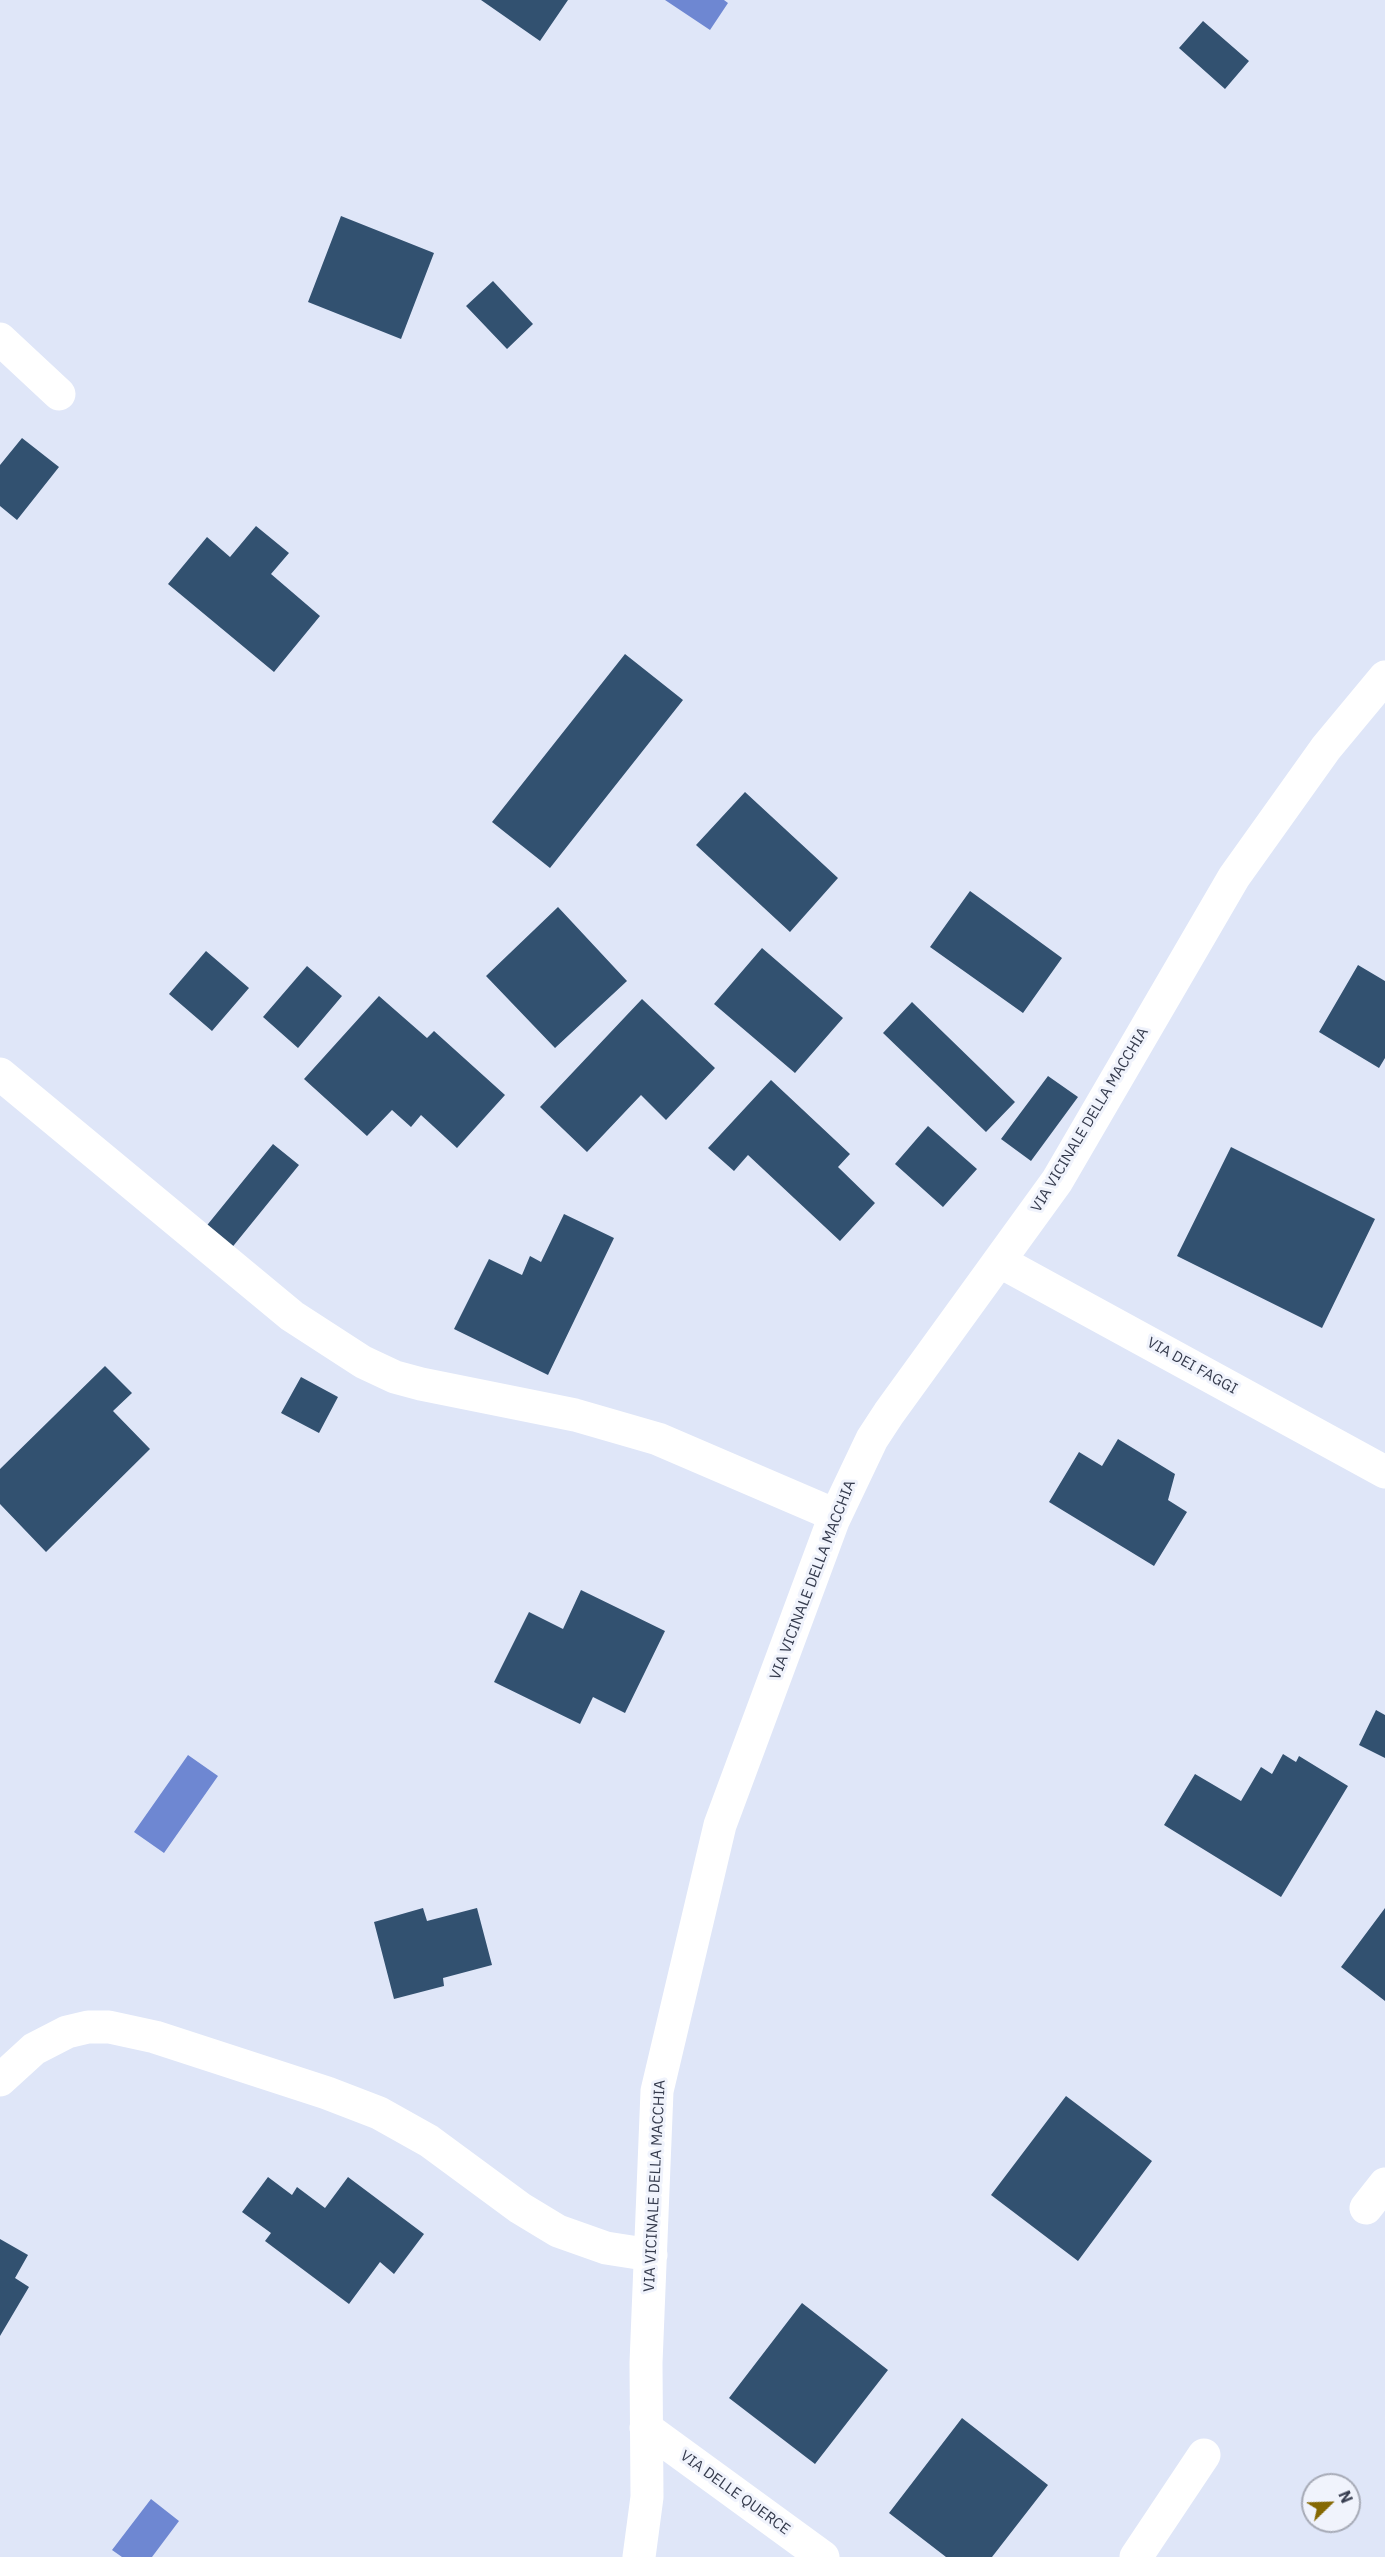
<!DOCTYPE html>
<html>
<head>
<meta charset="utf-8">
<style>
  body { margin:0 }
  #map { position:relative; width:1385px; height:2557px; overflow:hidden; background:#dfe6f8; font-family:"IBM Plex Sans",sans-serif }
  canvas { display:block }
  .north { position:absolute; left:1301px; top:2473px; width:60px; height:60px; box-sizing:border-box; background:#f0f3fc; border:2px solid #a6aab6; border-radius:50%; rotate:67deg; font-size:16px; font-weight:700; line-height:24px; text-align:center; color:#363c4e }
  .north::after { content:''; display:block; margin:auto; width:21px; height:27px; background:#856802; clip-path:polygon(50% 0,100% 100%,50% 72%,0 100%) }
</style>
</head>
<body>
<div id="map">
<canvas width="1385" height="2557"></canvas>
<div class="north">N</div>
</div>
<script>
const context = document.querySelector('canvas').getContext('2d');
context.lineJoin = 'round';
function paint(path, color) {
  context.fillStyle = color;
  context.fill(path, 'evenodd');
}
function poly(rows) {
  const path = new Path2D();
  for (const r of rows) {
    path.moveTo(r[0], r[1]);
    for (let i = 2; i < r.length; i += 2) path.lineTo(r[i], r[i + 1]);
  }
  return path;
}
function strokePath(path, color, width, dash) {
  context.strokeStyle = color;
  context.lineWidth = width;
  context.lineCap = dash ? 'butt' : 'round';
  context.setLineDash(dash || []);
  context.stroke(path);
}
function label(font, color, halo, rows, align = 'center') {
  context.font = font + ' "IBM Plex Sans",sans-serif';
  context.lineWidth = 6;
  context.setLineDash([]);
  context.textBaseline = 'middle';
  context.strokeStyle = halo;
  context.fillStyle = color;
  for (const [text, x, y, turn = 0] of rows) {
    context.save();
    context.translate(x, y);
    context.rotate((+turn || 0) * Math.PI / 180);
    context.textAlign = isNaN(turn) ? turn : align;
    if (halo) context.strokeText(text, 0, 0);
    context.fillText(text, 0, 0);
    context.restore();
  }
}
paint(poly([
  [665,0,724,0,728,3,710,30],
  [188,1755,218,1776,164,1853,134,1832],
  [151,2499,179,2521,152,2557,122,2557,112,2550]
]), '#6e87d2');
paint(poly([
  [481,0,568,0,540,41],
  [1203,21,1249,61,1225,89,1179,48],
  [341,216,434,253,401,339,308,302],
  [493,281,533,324,507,349,466,306],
  [22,438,59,467,17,520,0,506,0,465],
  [256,526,289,553,271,574,320,616,274,672,168,584,207,537,230,557],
  [625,654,683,700,550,868,492,822],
  [745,792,838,878,790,932,696,845],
  [970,891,1062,958,1023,1013,930,947],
  [558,907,627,981,555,1048,486,976],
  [762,948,843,1018,795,1073,714,1004],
  [206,951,249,988,212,1031,169,994],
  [1358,965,1385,981,1385,1058,1379,1068,1319,1032],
  [307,966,342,996,298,1048,263,1017],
  [379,996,427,1038,434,1031,505,1095,457,1148,421,1115,411,1127,392,1110,367,1136,304,1079],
  [642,999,715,1068,666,1120,641,1095,587,1152,540,1107],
  [912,1002,1015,1102,986,1132,883,1033],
  [1048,1076,1078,1097,1031,1161,1001,1139],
  [771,1080,850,1154,838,1167,875,1203,840,1241,748,1155,734,1171,708,1148],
  [928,1126,977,1169,943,1207,895,1164],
  [273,1144,299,1165,230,1250,204,1229],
  [1231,1147,1375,1219,1322,1328,1177,1256],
  [564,1214,614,1238,548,1375,454,1329,489,1259,522,1275,530,1256,541,1262],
  [105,1366,132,1393,113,1411,150,1449,46,1552,0,1504,0,1469],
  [301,1377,338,1397,319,1433,281,1413],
  [1118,1439,1175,1474,1168,1500,1187,1512,1154,1566,1049,1502,1079,1452,1102,1466],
  [581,1590,665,1631,625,1713,593,1697,580,1724,494,1682,529,1612,563,1629],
  [1376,1710,1385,1715,1385,1758,1359,1745],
  [1283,1754,1296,1762,1299,1756,1348,1786,1281,1897,1164,1825,1195,1774,1241,1801,1261,1767,1272,1774],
  [423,1908,427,1921,477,1908,492,1965,443,1978,444,1986,394,1999,374,1922],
  [1385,1908,1385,2001,1341,1967],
  [1066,2096,1152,2161,1078,2261,991,2195],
  [268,2177,292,2195,297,2187,325,2208,348,2177,424,2234,394,2274,380,2262,349,2304,265,2241,271,2233,242,2212],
  [0,2239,28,2255,15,2278,29,2287,0,2336],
  [802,2303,888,2370,815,2464,729,2398],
  [962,2418,1048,2485,992,2557,946,2557,889,2513]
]), '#325170');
strokePath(poly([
  [0,339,59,394],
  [0,1074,292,1316,363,1362,395,1377,421,1384,575,1415,658,1439,835,1515],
  [999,1261,1385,1472],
  [0,2080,34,2049,67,2032,88,2027,109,2027,155,2037,327,2093,379,2113,429,2141,520,2208,558,2231,606,2248,651,2255],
  [1366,2208,1385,2184],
  [646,2428,823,2557],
  [639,2557,647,2497,646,2363,657,2091,720,1825,833,1521,872,1439,889,1413,1057,1181,1234,877,1326,748,1385,677],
  [1136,2557,1204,2455]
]), '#fff', 33);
label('15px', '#363c4e', '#f0f3fc', [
  ["VIA VICINALE DELLA MACCHIA",1090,1120,-59],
  ["VIA DEI FAGGI",1192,1366,29],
  ["VIA VICINALE DELLA MACCHIA",813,1580,-69],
  ["VIA VICINALE DELLA MACCHIA",655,2186,-87],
  ["VIA DELLE QUERCE",735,2493,36]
]);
</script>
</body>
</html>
